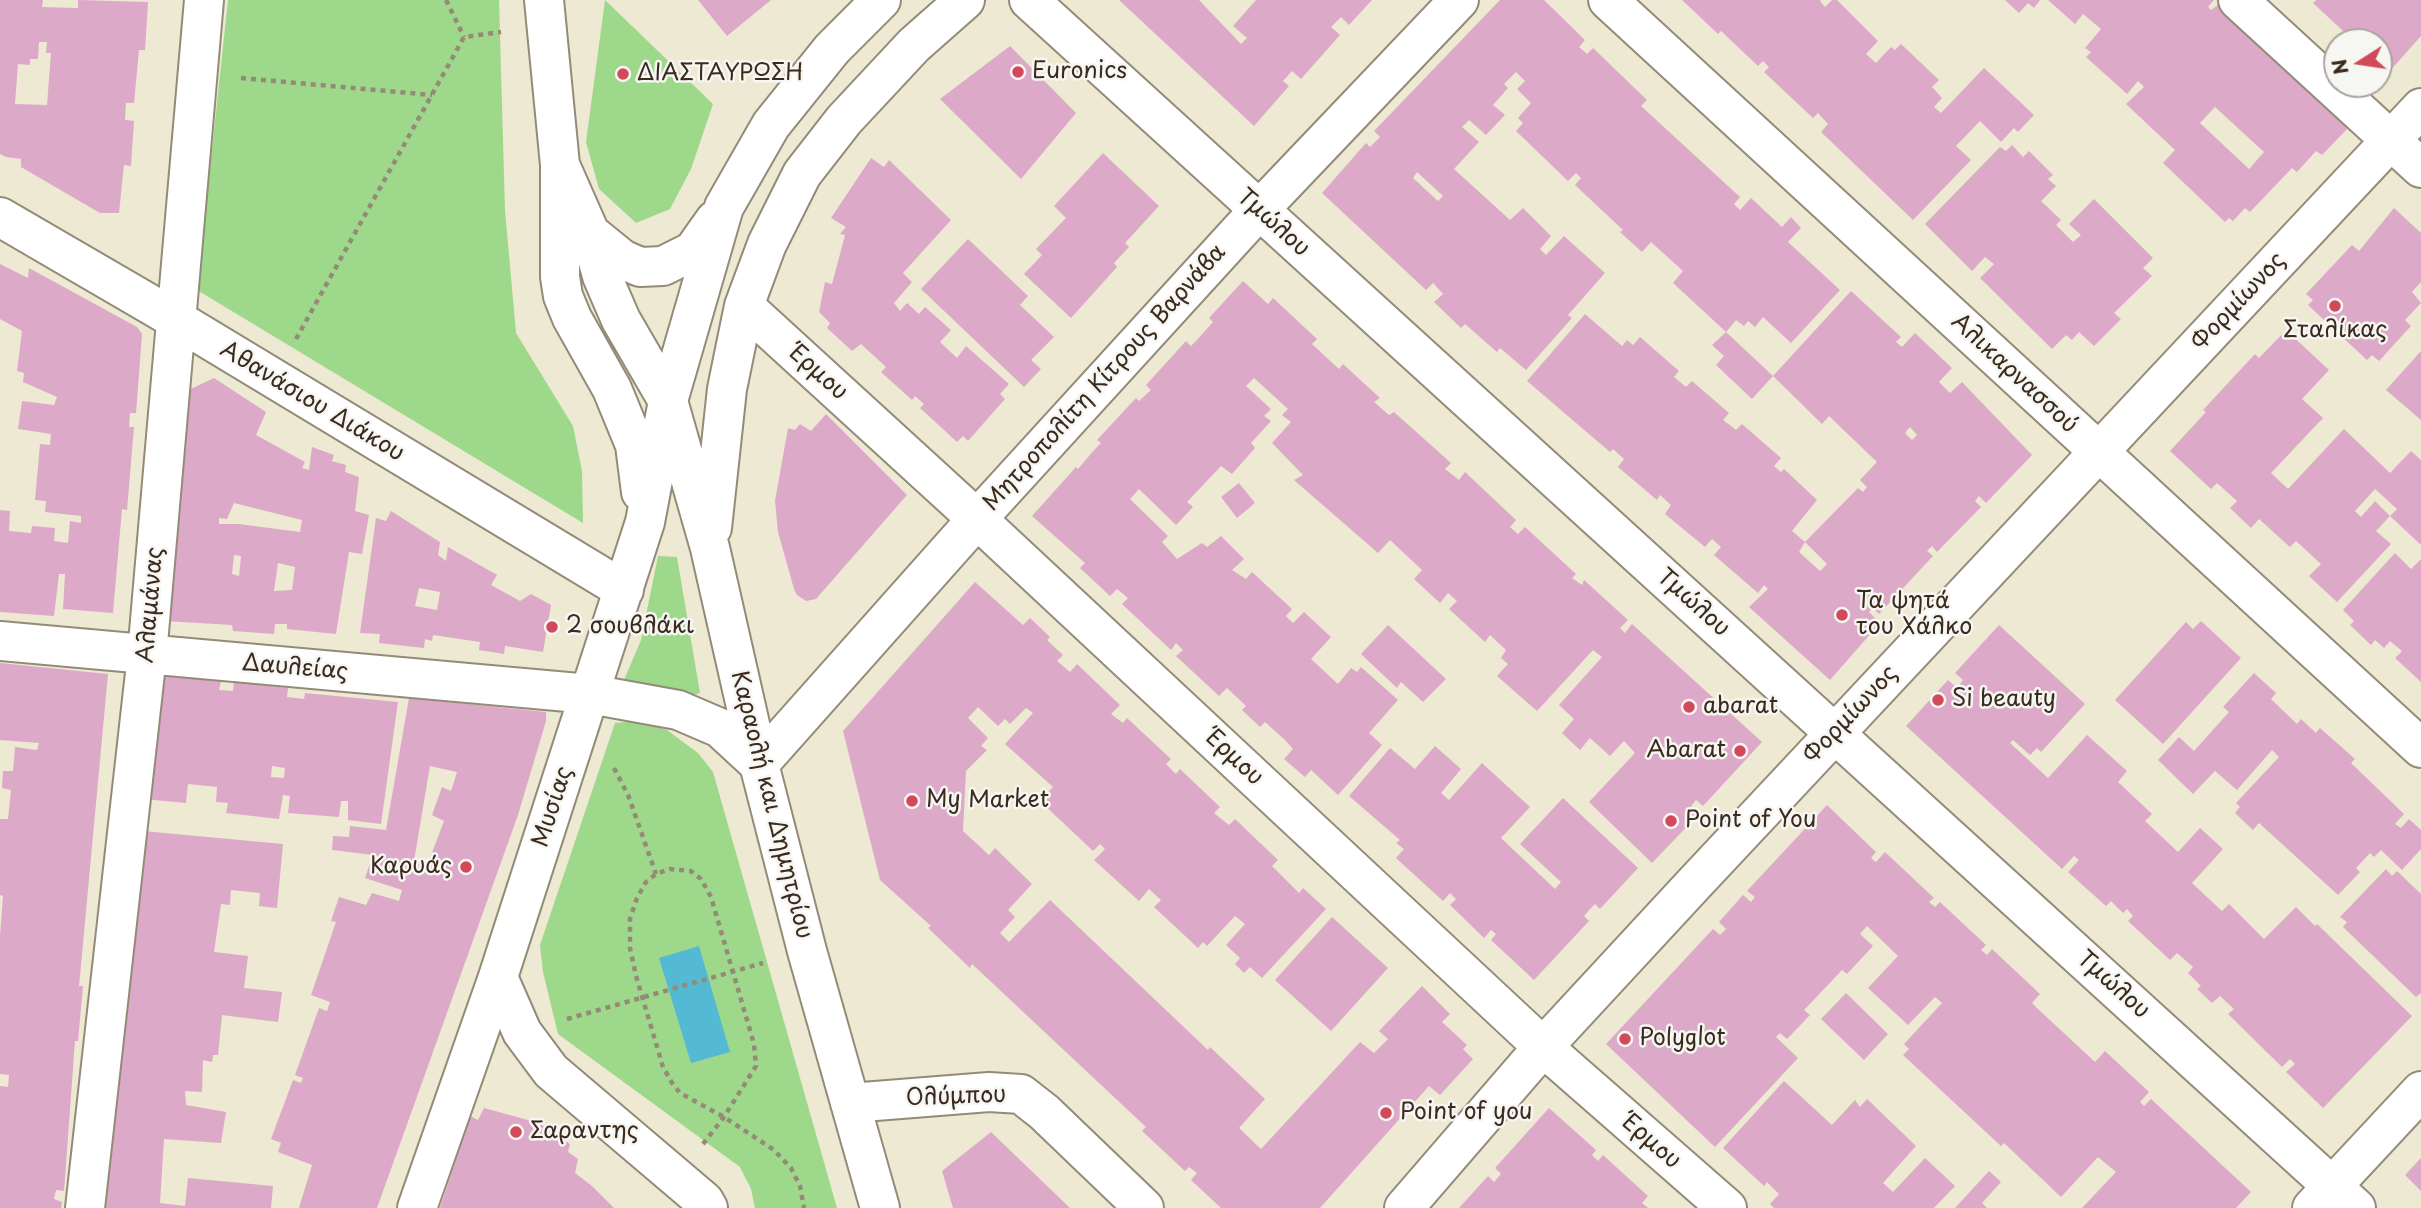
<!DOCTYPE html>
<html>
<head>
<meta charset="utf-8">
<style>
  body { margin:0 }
  #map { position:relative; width:2421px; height:1208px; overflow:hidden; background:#eee9d3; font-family:"Playpen Sans",sans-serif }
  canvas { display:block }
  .north { position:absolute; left:2323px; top:28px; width:70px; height:70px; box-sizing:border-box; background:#f6f6f2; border:2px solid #aba49d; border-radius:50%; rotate:258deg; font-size:19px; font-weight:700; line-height:28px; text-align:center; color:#3b2a1e }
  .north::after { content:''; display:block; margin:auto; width:24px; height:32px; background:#d1495b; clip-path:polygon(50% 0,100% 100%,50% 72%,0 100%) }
</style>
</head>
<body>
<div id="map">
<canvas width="2421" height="1208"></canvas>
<div class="north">N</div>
</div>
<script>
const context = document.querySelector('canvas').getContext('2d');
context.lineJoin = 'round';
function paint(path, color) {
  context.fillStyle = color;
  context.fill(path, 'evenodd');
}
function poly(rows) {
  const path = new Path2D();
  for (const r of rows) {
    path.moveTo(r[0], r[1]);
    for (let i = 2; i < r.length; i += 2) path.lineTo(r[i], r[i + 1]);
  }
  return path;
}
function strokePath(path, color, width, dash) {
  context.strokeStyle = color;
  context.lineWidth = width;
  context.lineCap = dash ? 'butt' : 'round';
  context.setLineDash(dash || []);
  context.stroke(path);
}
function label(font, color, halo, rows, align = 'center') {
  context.font = font + ' "Playpen Sans",sans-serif';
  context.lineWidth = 5;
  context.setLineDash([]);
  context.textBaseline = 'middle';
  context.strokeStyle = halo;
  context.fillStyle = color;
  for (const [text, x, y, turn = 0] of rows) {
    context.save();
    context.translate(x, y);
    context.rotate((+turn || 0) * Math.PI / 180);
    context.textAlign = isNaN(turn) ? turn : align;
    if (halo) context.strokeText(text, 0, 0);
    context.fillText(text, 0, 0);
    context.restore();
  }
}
paint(poly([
  [228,0,499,0,505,210,516,333,573,426,582,471,583,523,197,290],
  [605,0,713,104,691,169,670,209,636,223,599,189,586,142],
  [658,556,677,557,700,693,691,696,624,680,641,640],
  [639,721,667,730,698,753,713,772,837,1208,755,1208,751,1189,740,1167,558,1034,543,972,540,945,615,723]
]), '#9ed88b');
paint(poly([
  [699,946,730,1052,691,1063,659,958]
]), '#54b9d3');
paint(poly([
  [0,0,43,0,42,7,78,8,78,0,148,2,145,50,139,50,134,103,126,103,125,120,134,121,131,166,124,165,119,213,100,213,21,167,21,159,6,157,0,154],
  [39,42,47,42,46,53,51,53,47,105,15,104,18,64,30,65,30,59,38,59],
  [698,0,771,0,727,36],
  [1119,0,1199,0,1241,44,1247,38,1233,26,1256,0,1372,0,1349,25,1341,17,1331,27,1340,35,1301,79,1292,71,1283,81,1289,86,1254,126],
  [1500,0,1544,0,1585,40,1579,47,1587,54,1593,48,1647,100,1641,106,1740,197,1734,204,1740,210,1751,198,1782,227,1791,217,1801,228,1788,242,1840,290,1791,343,1763,317,1755,327,1748,321,1744,326,1736,320,1726,332,1773,376,1752,399,1716,365,1724,356,1712,345,1726,332,1673,283,1683,271,1651,242,1642,252,1620,232,1623,230,1575,185,1581,178,1576,173,1568,181,1516,131,1523,123,1518,118,1531,103,1517,89,1525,81,1516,72,1504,84,1508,88,1493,105,1505,115,1486,135,1469,120,1462,127,1479,142,1454,169,1510,220,1523,208,1551,236,1540,249,1546,255,1564,236,1605,273,1568,315,1572,318,1526,370,1500,348,1497,352,1465,324,1461,328,1434,302,1443,294,1433,283,1426,290,1322,193,1366,143,1370,147,1380,137,1374,131],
  [1417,172,1443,196,1438,201,1413,178],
  [1682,0,1821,0,1820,1,1825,7,1832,0,1837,0,1878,41,1866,54,1876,63,1891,47,1895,50,1901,44,1939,80,1932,87,1942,98,1934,107,1941,113,1984,68,2034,115,2018,132,2014,128,2001,142,1980,121,1956,146,1971,160,1913,220,1821,132,1828,124,1818,113,1813,118,1764,72,1769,67,1763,61,1758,66,1721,31,1718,34],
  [2005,0,2040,0,2034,8,2028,3,2019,13],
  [2048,0,2214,0,2208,7,2211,10,2219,4,2350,126,2322,155,2316,151,2297,172,2292,168,2250,212,2245,208,2233,221,2229,218,2225,222,2163,163,2175,150,2126,104,2144,87,2138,81,2127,94,2086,57,2091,52,2085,48,2101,29,2083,14,2075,24],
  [2215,107,2264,152,2249,169,2200,123],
  [2316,0,2421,0,2421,36,2388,73,2379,65,2379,42,2355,42,2313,3],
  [1010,46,1076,113,1021,179,940,99],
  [2012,145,2023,157,2029,151,2053,175,2048,179,2056,186,2041,201,2061,220,2056,225,2073,242,2081,235,2069,224,2094,199,2153,258,2143,268,2152,276,2114,313,2121,319,2094,346,2079,332,2072,340,2066,335,2052,349,1980,278,1994,264,1985,257,1972,271,1925,224,2000,147,2006,151],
  [1103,153,1159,206,1125,243,1129,247,1114,263,1117,267,1071,318,1024,274,1042,255,1036,249,1066,218,1054,206],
  [871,158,884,167,889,160,951,220,903,273,912,282,894,303,900,311,907,303,919,314,925,307,951,330,940,342,957,358,966,346,1009,384,1000,394,1005,399,968,441,963,436,957,442,920,408,924,404,915,396,912,400,881,372,886,367,861,344,852,351,827,328,830,323,819,312,825,282,832,284,845,235,840,234,846,227,831,218],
  [2394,208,2421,233,2421,282,2412,292,2421,303,2405,320,2411,326,2379,361,2372,355,2367,360,2308,305,2313,300,2306,294,2352,245,2359,251],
  [968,239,1028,296,1020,305,1054,337,1031,360,1041,369,1024,387,921,289],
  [0,264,28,278,29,268,137,327,142,334,136,413,130,413,129,427,134,427,127,510,122,509,113,613,63,609,65,574,59,574,54,616,0,612,0,510,10,511,9,531,31,533,32,526,55,528,54,541,68,543,70,521,81,523,81,516,45,512,46,501,35,500,40,444,50,445,51,434,18,429,22,401,54,405,57,397,23,382,24,373,17,371,22,331,0,319],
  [1243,281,1268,304,1273,298,1317,339,1312,344,1339,369,1343,364,1380,398,1374,402,1389,415,1394,412,1451,463,1445,469,1459,480,1465,472,1516,520,1510,527,1518,534,1525,527,1576,574,1572,578,1582,585,1584,580,1628,620,1620,628,1625,633,1632,624,1762,742,1703,806,1696,800,1691,806,1699,814,1652,863,1589,802,1635,753,1624,741,1610,756,1590,738,1580,750,1562,733,1574,719,1559,705,1602,657,1593,650,1537,711,1497,676,1508,664,1501,658,1506,650,1490,635,1485,642,1449,609,1457,601,1448,593,1440,603,1414,579,1422,570,1390,540,1378,553,1294,480,1303,475,1272,443,1291,422,1282,415,1288,409,1254,378,1246,386,1271,409,1264,416,1271,421,1251,443,1255,448,1232,474,1221,466,1187,502,1193,507,1176,525,1139,489,1130,499,1168,536,1162,542,1177,559,1202,543,1207,547,1221,536,1244,559,1232,570,1246,579,1252,572,1292,609,1286,616,1293,623,1304,612,1331,637,1311,659,1338,684,1351,668,1357,672,1361,667,1398,700,1369,733,1382,745,1338,795,1311,770,1305,777,1284,759,1293,749,1285,740,1265,722,1260,727,1242,710,1246,706,1227,688,1219,696,1176,656,1183,650,1176,643,1171,650,1122,604,1128,598,1117,589,1110,596,1080,568,1085,563,1032,516,1076,467,1078,469,1095,449,1101,443,1097,440,1136,398,1139,401,1151,390,1146,385,1186,341,1191,346,1197,340,1213,322,1209,318],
  [1851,291,1901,337,1896,342,1902,347,1915,333,1952,368,1939,382,1950,393,1962,382,2032,455,1986,503,1979,496,1975,501,1981,507,1937,552,1932,546,1927,551,1933,556,1879,614,1873,608,1869,612,1880,623,1830,680,1749,607,1768,589,1764,585,1758,593,1714,555,1721,547,1712,539,1705,547,1665,514,1671,505,1660,495,1657,500,1618,467,1624,459,1613,449,1610,452,1527,381,1585,314,1622,346,1627,340,1633,345,1640,337,1679,371,1674,377,1686,387,1692,381,1729,413,1723,420,1731,426,1736,430,1742,424,1781,458,1774,466,1781,472,1784,469,1817,500,1792,531,1805,542,1858,488,1863,492,1867,487,1860,480,1877,462,1829,416,1822,424,1773,376],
  [1910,427,1917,435,1912,440,1905,433],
  [1805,542,1827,564,1820,571,1799,552],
  [2286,330,2329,370,2302,399,2323,418,2271,473,2288,489,2344,429,2390,473,2411,451,2421,460,2421,545,2390,516,2397,509,2375,489,2355,511,2361,517,2375,501,2390,516,2376,531,2391,544,2337,602,2309,576,2321,564,2296,541,2290,547,2259,519,2251,528,2230,508,2237,501,2217,483,2211,489,2170,451,2206,412,2203,410,2255,354,2259,358],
  [2421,351,2421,420,2386,390],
  [214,378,266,412,256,435,305,462,302,468,309,470,312,447,334,455,332,461,346,465,345,472,359,477,355,511,369,515,362,554,349,552,336,634,287,629,287,624,275,624,274,634,233,631,232,625,165,621,180,394],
  [234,503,302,520,300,532,239,524,219,524,219,518,227,519],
  [234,555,241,556,239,576,232,574],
  [278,563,295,567,292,590,274,591],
  [826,414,907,495,816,599,806,601,797,595,794,589,778,532,775,501,788,428,795,430,800,424,811,431],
  [1239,483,1255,503,1237,518,1221,497],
  [391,511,440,542,438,555,446,561,448,547,497,575,491,585,520,601,531,594,551,605,543,652,505,646,504,654,479,650,480,642,433,635,432,641,425,639,424,648,379,643,380,634,360,633,376,518,386,521],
  [419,588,440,592,437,610,415,606],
  [2395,553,2411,569,2421,559,2421,682,2395,658,2402,651,2390,641,2384,648,2375,640,2371,645,2350,625,2354,621,2343,610],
  [975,582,1023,625,1030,618,1050,637,1047,640,1063,655,1057,661,1070,672,1077,664,1120,705,1111,714,1123,723,1127,718,1171,759,1166,764,1176,774,1180,769,1220,807,1214,813,1229,825,1235,819,1278,860,1272,866,1299,893,1303,888,1326,909,1262,978,1250,967,1244,973,1235,964,1240,958,1226,945,1245,924,1235,916,1207,946,1203,942,1198,948,1154,907,1161,900,1149,889,1139,901,1094,860,1105,849,1100,844,1093,851,1040,801,1053,787,1005,744,1033,713,1026,708,1010,724,1005,719,998,726,978,707,968,718,988,738,981,746,987,750,966,771,963,831,989,855,995,848,1032,884,1008,910,1015,917,1000,933,1009,942,1050,900,1208,1050,1210,1047,1265,1099,1239,1128,1261,1149,1360,1042,1374,1053,1388,1039,1379,1031,1422,986,1450,1014,1442,1022,1467,1045,1463,1049,1473,1059,1440,1095,1429,1086,1320,1208,1221,1208,1191,1180,1197,1173,1189,1167,1185,1171,1142,1131,1146,1127,972,964,970,968,928,928,931,926,880,880,843,731],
  [2201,621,2241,658,2163,744,2115,700,2186,622,2193,629],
  [1388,625,1446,679,1423,702,1401,682,1397,688,1361,654],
  [1999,625,2085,704,2041,752,2037,748,2030,755,2013,740,2010,743,2048,778,2087,735,2127,771,2118,782,2152,814,2145,821,2178,852,2200,828,2223,849,2192,883,2222,911,2229,904,2264,939,2296,907,2315,926,2317,924,2412,1016,2323,1108,2286,1072,2295,1064,2290,1059,2282,1067,2228,1014,2234,1009,2220,996,2212,1003,2197,989,2201,986,2188,973,2193,967,2177,953,2170,960,2128,921,2133,916,2127,909,2123,913,2111,901,2106,906,2068,872,2079,860,2074,856,2062,869,1906,726,1948,680,1957,688,1963,680,1955,673],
  [0,663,108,674,80,976,79,986,83,986,78,1041,75,1041,64,1191,56,1190,54,1199,62,1202,61,1208,0,1208,0,1086,8,1087,9,1075,0,1074,0,936,3,896,0,895,0,819,8,819,11,790,2,788,3,771,13,771,15,747,37,750,39,743,0,740],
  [2254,673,2276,693,2271,699,2297,724,2301,719,2316,733,2320,728,2355,759,2351,763,2404,814,2395,824,2401,828,2409,819,2421,830,2421,849,2402,870,2381,850,2374,857,2370,853,2356,868,2360,872,2338,895,2259,823,2253,830,2235,813,2240,807,2236,803,2279,757,2272,750,2237,790,2215,771,2193,794,2158,760,2179,737,2194,751,2229,712,2223,707],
  [156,674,221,681,219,690,233,691,234,682,288,688,287,697,304,699,305,693,398,702,381,824,348,820,348,801,341,801,339,817,288,813,290,796,283,795,279,819,226,813,228,803,216,802,217,787,188,784,186,803,143,799],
  [272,766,285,768,284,778,271,777],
  [409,698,546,712,546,721,518,815,377,1208,299,1208,312,1165,278,1152,281,1143,271,1139,293,1080,301,1083,303,1078,295,1075,319,1008,327,1011,330,1002,311,995,336,922,331,921,339,897,366,905,372,893,399,901,402,890,365,878,373,855,332,850,333,836,349,837,350,826,386,830],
  [430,766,457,772,451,791,442,787,432,815,444,821,427,866,414,861],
  [1435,746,1461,769,1441,793,1449,800,1482,763,1530,807,1501,838,1555,889,1561,882,1520,844,1563,798,1638,868,1600,909,1595,904,1590,909,1584,916,1589,921,1534,980,1491,940,1496,934,1491,930,1484,938,1450,905,1456,899,1450,893,1443,901,1396,858,1404,849,1396,843,1400,840,1349,796,1390,748,1415,769],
  [1827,805,1876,852,1871,858,1876,862,1885,852,1934,898,1929,902,1935,907,1940,902,1986,945,1981,950,1987,955,1992,949,2040,994,2032,1003,2038,1009,2095,1062,2105,1051,2149,1092,2140,1102,2144,1106,2151,1099,2251,1192,2236,1208,2082,1208,2116,1172,2098,1157,2061,1197,2004,1143,2001,1146,1903,1055,1909,1049,1904,1044,1942,1003,1935,997,1908,1025,1868,988,1898,956,1867,926,1860,934,1873,946,1847,974,1842,970,1808,1006,1804,1010,1810,1015,1787,1039,1780,1033,1776,1037,1798,1058,1715,1147,1606,1044,1713,929,1720,935,1726,929,1719,922,1743,895,1751,902,1755,897,1747,891],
  [143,831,283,844,277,908,259,906,260,893,231,890,230,905,221,904,214,952,248,956,244,988,282,992,278,1022,222,1015,218,1055,213,1055,212,1062,203,1060,202,1092,185,1091,186,1105,226,1112,221,1143,164,1139,160,1203,185,1206,188,1178,273,1186,271,1208,104,1208],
  [2386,869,2392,876,2397,871,2421,894,2421,993,2416,997,2343,927,2347,922,2340,917],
  [1332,917,1388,968,1331,1031,1275,980],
  [1846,993,1888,1034,1864,1060,1821,1019],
  [1784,1081,1832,1125,1855,1100,1860,1107,1867,1099,1916,1146,1883,1183,1893,1192,1925,1158,1955,1186,1934,1208,1774,1208,1770,1204,1779,1194,1767,1182,1764,1186,1723,1148],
  [484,1108,539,1123,570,1144,568,1152,578,1159,575,1173,592,1186,614,1208,440,1208,470,1116,478,1120],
  [1549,1108,1596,1150,1592,1155,1598,1161,1603,1155,1648,1196,1642,1203,1648,1208,1459,1208,1488,1176,1494,1182,1501,1174,1495,1168],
  [991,1132,1070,1208,953,1208,942,1171],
  [2421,1158,2421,1191,2405,1175],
  [1989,1171,2001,1182,1982,1203,1987,1208,1955,1208]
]), '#dca9c8');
const minor = poly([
  [544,0,560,165,560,277,563,296,572,318,612,389,635,445,641,492],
  [1029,0,2356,1208],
  [1608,0,2421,748],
  [2238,0,2421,168],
  [560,165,590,233,602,276,621,320,668,401,710,548,759,764,807,951,880,1208],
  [0,217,177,320,624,590],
  [590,233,622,259,640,267,663,266,693,251,715,220],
  [744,306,977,519,1543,1047,1727,1208],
  [712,528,727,389,744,306,767,244,802,174,844,120,914,45,965,0],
  [0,641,590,694,678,710,720,728,759,764,977,519,1259,210,1459,0],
  [498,977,522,1032,551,1071,704,1201,708,1208],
  [850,1103,989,1092,1021,1094,1044,1112,1144,1208],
  [85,1208,147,655,204,0],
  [417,1208,498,977,645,522,668,401,724,207,771,125,832,49,881,0],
  [1404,1208,1543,1047,1692,886,2421,108],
  [2312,1208,2421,1091]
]);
strokePath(minor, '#948a78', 42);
strokePath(poly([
  [446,0,464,37],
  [241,78,432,95],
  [296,339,464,37,501,32],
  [614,768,628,795,656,874],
  [567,1019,763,963],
  [703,1144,724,1117,756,1066,754,1044,711,897,701,879,691,871,670,869,656,874,646,882,637,898,630,919,630,948,636,976,663,1067,672,1083,680,1093,724,1117,774,1150,791,1168,800,1186,804,1208]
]), '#948a78', 4.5, [5, 5]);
strokePath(minor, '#fff', 38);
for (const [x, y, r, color] of [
  [1018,72,7,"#d1495b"],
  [623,74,7,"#d1495b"],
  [2335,306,7,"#d1495b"],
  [1842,615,7,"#d1495b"],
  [552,627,7,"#d1495b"],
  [1938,700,7,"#d1495b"],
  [1689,707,7,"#d1495b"],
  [1740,751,7,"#d1495b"],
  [912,801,7,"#d1495b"],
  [1671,821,7,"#d1495b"],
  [466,867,7,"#d1495b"],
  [1625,1039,7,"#d1495b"],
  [1386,1113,7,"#d1495b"],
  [516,1132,7,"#d1495b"]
]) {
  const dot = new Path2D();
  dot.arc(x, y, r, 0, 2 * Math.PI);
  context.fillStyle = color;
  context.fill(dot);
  strokePath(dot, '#f6f6f2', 2.5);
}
label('23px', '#3b2a1e', '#f6f6f2', [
  ["Euronics",1032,72],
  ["ΔΙΑΣΤΑΥΡΩΣΗ",637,74],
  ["Σταλίκας",2335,331,"center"],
  ["Τα ψητά",1856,602],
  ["του Χάλκο",1856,628],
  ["2 σουβλάκι",566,627],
  ["Si beauty",1952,700],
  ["abarat",1703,707],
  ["Abarat",1726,751,"right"],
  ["My Market",926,801],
  ["Point of You",1685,821],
  ["Καρυάς",452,867,"right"],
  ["Polyglot",1639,1039],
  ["Point of you",1400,1113],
  ["Σαραντης",530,1132]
], 'left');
label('23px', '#3b2a1e', '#f6f6f2', [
  ["Τμώλου",1273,223,42],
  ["Φορμίωνος",2239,302,-47],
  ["Έρμου",818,373,42],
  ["Αλικαρνασσού",2014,374,43],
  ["Μητροπολίτη Κίτρους Βαρνάβα",1105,378,-48],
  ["Αθανάσιου Διάκου",312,402,31],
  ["Τμώλου",1693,603,42],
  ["Αλαμάνας",151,605,-85],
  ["Δαυλείας",295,668,5],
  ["Φορμίωνος",1851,715,-47],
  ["Έρμου",1234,758,43],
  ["Καραολή και Δημητρίου",771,805,76],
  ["Μυσίας",553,807,-72],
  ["Τμώλου",2113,985,42],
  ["Ολύμπου",956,1097,-2],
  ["Έρμου",1651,1142,41]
]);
</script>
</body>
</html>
